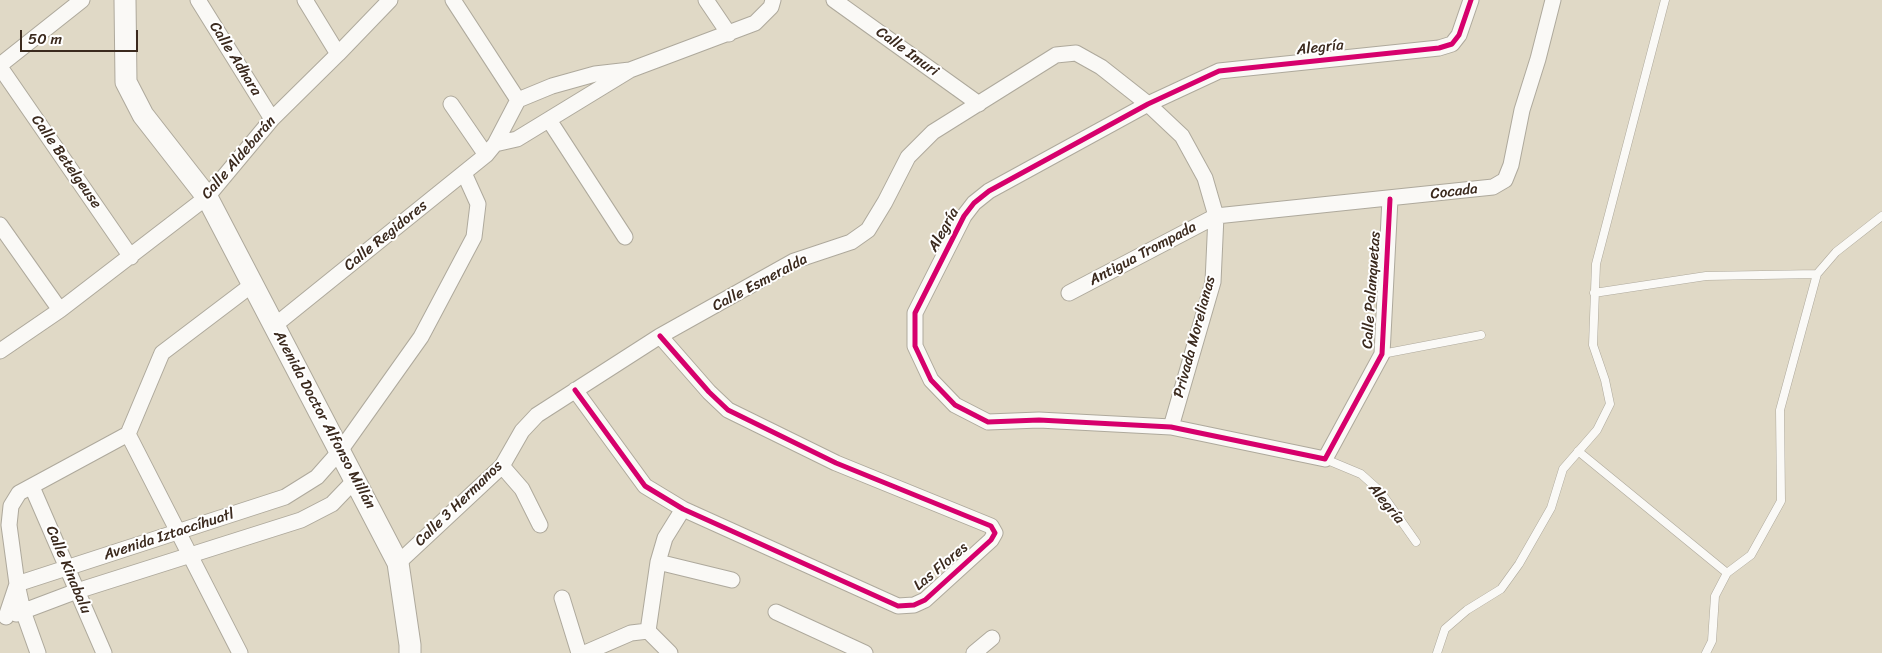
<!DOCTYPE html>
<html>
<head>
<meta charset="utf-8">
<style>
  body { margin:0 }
  #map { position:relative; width:1882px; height:653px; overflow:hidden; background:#e0d9c6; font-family:Sriracha,sans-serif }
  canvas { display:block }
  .scale { position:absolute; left:20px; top:30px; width:118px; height:22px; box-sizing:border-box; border:2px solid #3b2a1e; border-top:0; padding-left:6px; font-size:15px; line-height:18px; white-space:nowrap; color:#3b2a1e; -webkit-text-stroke:4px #fff; paint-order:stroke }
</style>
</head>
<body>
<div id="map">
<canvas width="1882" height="653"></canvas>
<div class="scale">50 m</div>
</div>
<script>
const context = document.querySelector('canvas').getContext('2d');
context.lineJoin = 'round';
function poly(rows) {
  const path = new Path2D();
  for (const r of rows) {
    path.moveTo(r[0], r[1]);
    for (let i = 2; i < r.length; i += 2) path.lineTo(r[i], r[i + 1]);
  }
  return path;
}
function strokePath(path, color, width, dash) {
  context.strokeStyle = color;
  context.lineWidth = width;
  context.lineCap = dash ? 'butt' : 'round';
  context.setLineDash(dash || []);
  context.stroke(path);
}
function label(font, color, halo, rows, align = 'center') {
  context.font = font + ' Sriracha,sans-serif';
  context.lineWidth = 4;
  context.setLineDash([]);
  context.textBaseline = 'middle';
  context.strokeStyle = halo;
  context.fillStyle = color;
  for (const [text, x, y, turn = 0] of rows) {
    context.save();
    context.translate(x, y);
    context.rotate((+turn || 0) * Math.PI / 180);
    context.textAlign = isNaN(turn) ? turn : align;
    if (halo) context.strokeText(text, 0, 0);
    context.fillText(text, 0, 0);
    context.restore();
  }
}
const lane = poly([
  [1594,293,1706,276,1817,274,1836,252,1882,216],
  [1382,354,1481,335],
  [1578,451,1727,573],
  [1325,459,1361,474,1380,491,1416,542],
  [1437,653,1445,629,1467,610,1501,589,1519,564,1551,508,1563,469,1597,430,1610,404,1605,380,1593,345,1596,264,1665,0],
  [1706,653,1712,641,1715,596,1727,573,1751,555,1781,501,1780,410,1817,274]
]);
const street = poly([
  [198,0,272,119],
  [305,0,338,54],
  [453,0,518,100],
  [706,0,729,34],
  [834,0,979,104],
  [0,65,82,0],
  [0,67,131,257],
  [451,104,486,155],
  [549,120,625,237],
  [495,144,517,139,630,70,755,23,771,7,773,0],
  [1390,199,1382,354,1325,459,1171,427,1039,420,988,422,955,405,931,380,915,346,915,313,964,216,974,203,989,191,1148,104,1219,71,1439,48,1452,44,1459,35,1471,0],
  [0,225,60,310],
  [1069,293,1216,216,1493,187,1505,180,1511,165,1522,110,1538,59,1553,0],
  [274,326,486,155,495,144,518,100,552,86,595,74,630,70],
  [0,351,60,310,207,197,272,119,338,54,390,0],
  [575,390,645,486,683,509,898,606,914,605,925,600,991,540,995,533,991,526,836,463,728,410,709,392,660,336],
  [128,434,240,653],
  [502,466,522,489,540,525],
  [32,487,104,653],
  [658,562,732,580],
  [398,563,502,466,522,431,537,415,660,336,794,261,851,242,868,230,885,202,908,157,933,132,1056,55,1076,53,1101,67,1148,104,1182,136,1205,178,1216,216,1213,282,1171,427],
  [562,598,579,653],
  [776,612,865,653],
  [16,614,77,591,301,520,332,504,355,480],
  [6,617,17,584,285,497,317,477,340,451,421,337,474,237,478,204,464,173],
  [648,631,658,562,665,538,683,509],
  [648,631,670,653],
  [38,653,23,611,17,584,9,525,11,506,19,493,128,434,162,353,253,284],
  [585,653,631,633,648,631],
  [974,653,992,638]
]);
const secondary = poly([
  [125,0,126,82,143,115,207,197,398,563,410,645,410,653]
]);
strokePath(lane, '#aea99c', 9);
strokePath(street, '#aea99c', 17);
strokePath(secondary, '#aea99c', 23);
strokePath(lane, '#faf9f6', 8);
strokePath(street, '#faf9f6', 15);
strokePath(secondary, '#faf9f6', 21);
strokePath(poly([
  [1390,199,1382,354,1325,459,1171,427,1039,420,988,422,955,405,931,380,915,346,915,313,964,216,974,203,989,191,1148,104,1219,71,1439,48,1452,44,1459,35,1471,0],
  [575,390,645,486,683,509,898,606,914,605,925,600,991,540,995,533,991,526,836,463,728,410,709,392,660,336]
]), '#d6006c', 5);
label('15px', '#3b2a1e', '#fff', [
  ["Alegría",1320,48,-6],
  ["Calle Imuri",907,52,36],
  ["Calle Adhara",235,59,58],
  ["Calle Aldebarán",239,158,-49],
  ["Calle Betelgeuse",66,162,55],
  ["Cocada",1454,192,-7],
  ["Alegría",944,230,-61],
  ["Calle Regidores",386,236,-39],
  ["Antigua Trompada",1143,254,-28],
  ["Calle Esmeralda",760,283,-28],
  ["Calle Palanquetas",1372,290,-86],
  ["Privada Morelianas",1195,337,-75],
  ["Avenida Doctor Alfonso Millán",324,420,62],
  ["Calle 3 Hermanos",459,504,-44],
  ["Alegría",1386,504,51],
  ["Avenida Iztaccíhuatl",169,535,-18],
  ["Las Flores",941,567,-40],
  ["Calle Kinabalu",68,570,67]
]);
</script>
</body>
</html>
